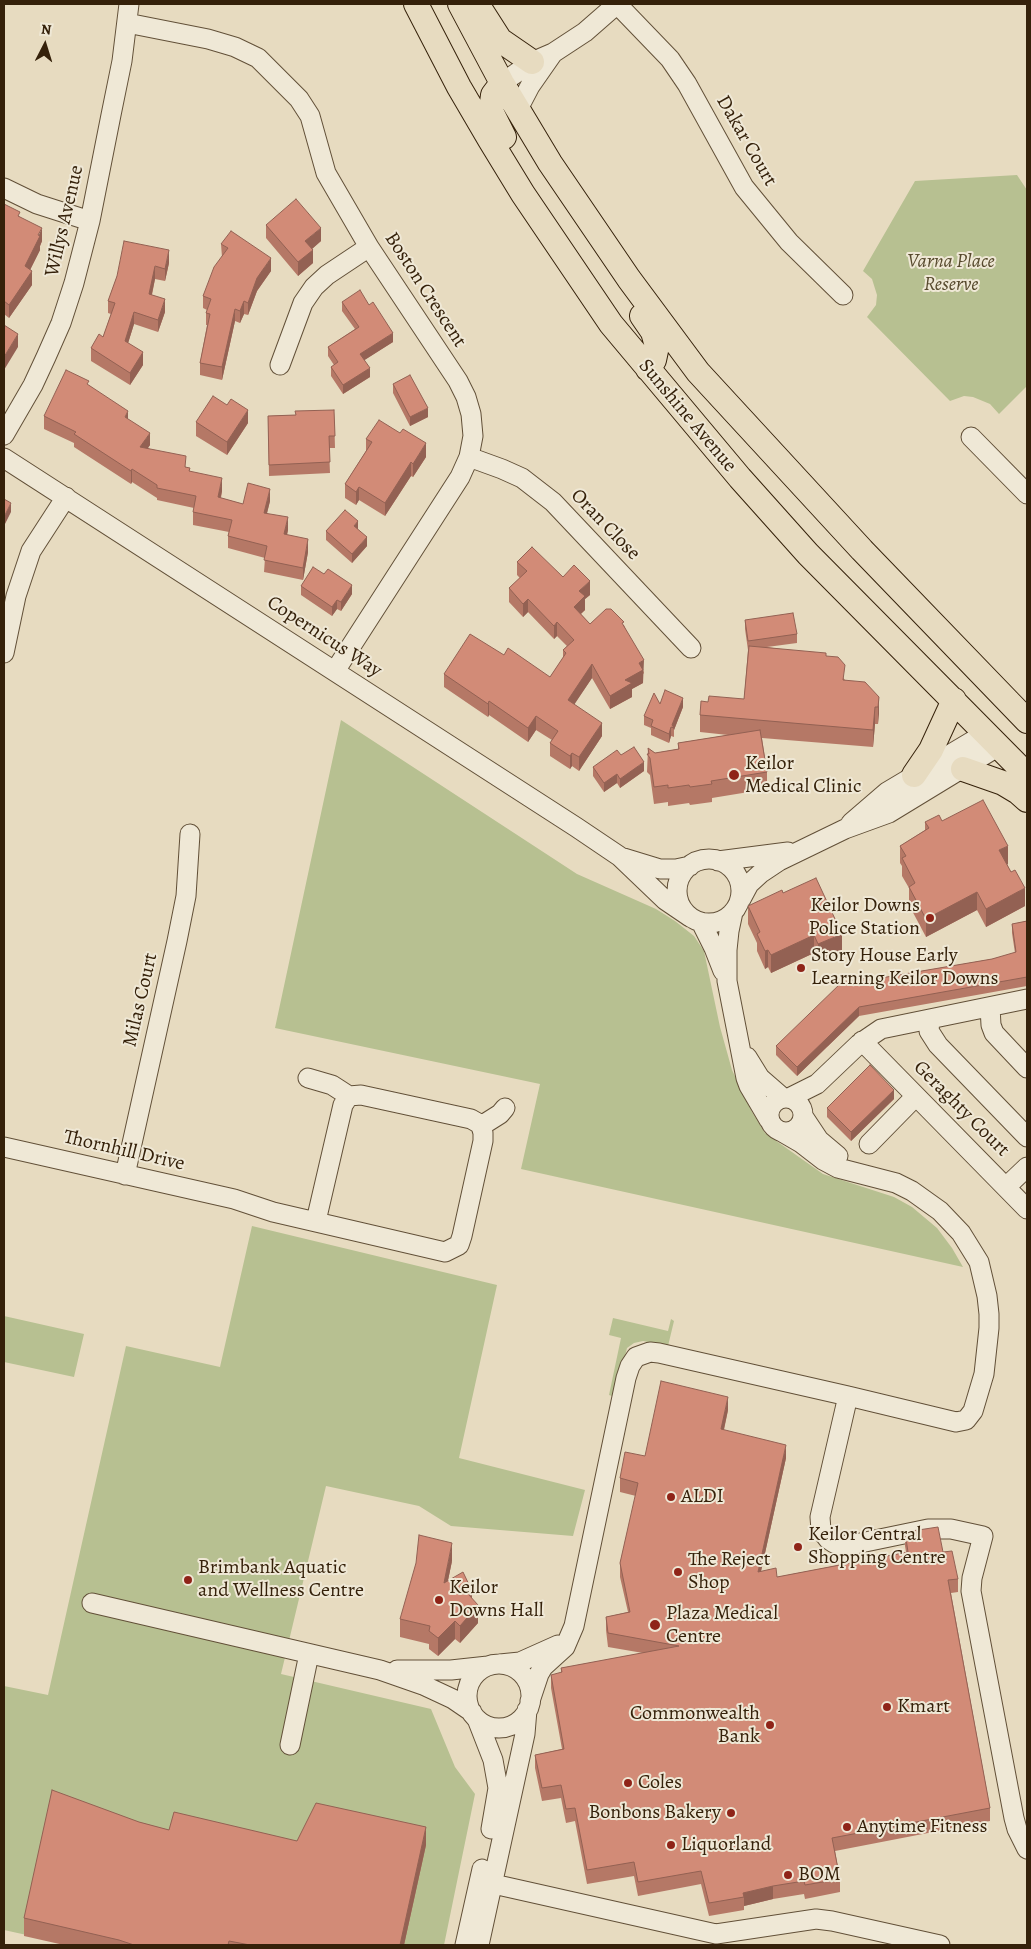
<!DOCTYPE html>
<html>
<head>
<meta charset="utf-8">
<style>
  body { margin:0 }
  #map { position:relative; width:1031px; height:1949px; overflow:hidden; background:#e7dbc0; font-family:Alegreya,serif }
  canvas { display:block }
  .frame { position:absolute; inset:0; border:5px solid #35210a; pointer-events:none }
  .north { position:absolute; left:20px; top:20px; width:50px; height:50px; -webkit-text-stroke:4px #efe8d6; paint-order:stroke; rotate:5deg; font-size:14px; font-weight:700; line-height:20px; text-align:center; color:#35210a }
  .north::after { content:''; display:block; margin:auto; width:18px; height:22px; background:#35210a; clip-path:polygon(50% 0,100% 100%,50% 72%,0 100%) }
</style>
</head>
<body>
<div id="map">
<canvas width="1031" height="1949"></canvas>
<div class="frame"></div>
<div class="north">N</div>
</div>
<script>
const context = document.querySelector('canvas').getContext('2d');
context.lineJoin = 'round';
function paint(path, color) {
  context.fillStyle = color;
  context.fill(path, 'evenodd');
}
function poly(rows) {
  const path = new Path2D();
  for (const r of rows) {
    if (r.length === 3) {
      path.moveTo(r[0] + r[2], r[1]);
      path.arc(r[0], r[1], r[2], 0, 2 * Math.PI);
      continue;
    }
    path.moveTo(r[0], r[1]);
    for (let i = 2; i < r.length; i += 2) path.lineTo(r[i], r[i + 1]);
  }
  return path;
}
function strokePath(path, color, width, dash) {
  context.strokeStyle = color;
  context.lineWidth = width;
  context.lineCap = dash ? 'butt' : 'round';
  context.setLineDash(dash || []);
  context.stroke(path);
}
function label(font, color, halo, rows, align = 'center') {
  context.font = font + ' Alegreya,serif';
  context.lineWidth = 4;
  context.setLineDash([]);
  context.textBaseline = 'middle';
  context.strokeStyle = halo;
  context.fillStyle = color;
  for (const [text, x, y, turn = 0] of rows) {
    context.save();
    context.translate(x, y);
    context.rotate((+turn || 0) * Math.PI / 180);
    context.textAlign = isNaN(turn) ? turn : align;
    if (halo) context.strokeText(text, 0, 0);
    context.fillText(text, 0, 0);
    context.restore();
  }
}
paint(poly([
  [1017,175,1027,190,1027,386,999,414,990,404,973,397,964,396,950,401,867,317,876,305,877,295,872,279,863,271,915,181],
  [341,720,577,874,656,909,675,921,694,936,704,951,720,1027,732,1070,752,1112,765,1133,823,1174,894,1197,912,1207,937,1228,952,1248,963,1267,521,1169,540,1084,275,1028],
  [252,1226,497,1285,459,1458,585,1490,573,1536,451,1526,419,1506,326,1486,281,1674,431,1709,455,1767,475,1794,444,1945,72,1945,4,1930,4,1686,48,1695,126,1346,220,1367],
  [4,1316,84,1334,74,1377,4,1362],
  [613,1318,668,1331,671,1319,674,1321,668,1346,643,1341,634,1343,627,1348,615,1397,609,1395,621,1338,609,1335]
]), '#b7c091');
const minor = poly([
  [617,4,670,59,687,84,744,187,789,242,843,295],
  [127,23,208,39,235,47,258,58,299,99,310,116,326,173,369,247,458,381,466,397,471,414,473,436,469,457,460,477,335,671],
  [502,83,532,62,553,53,585,32,617,4],
  [518,109,530,86,553,53],
  [4,188,37,204,90,221],
  [280,365,303,303,314,287,327,275,369,247],
  [4,435,33,385,46,357,61,323,74,283,90,221,111,115,122,61,129,4],
  [971,437,1027,494],
  [469,457,502,469,522,478,553,502,691,648],
  [4,458,576,827,619,856,665,900,690,917],
  [4,653,16,596,31,551,66,497],
  [851,823,887,792,986,733],
  [624,858,660,869,676,869,690,866],
  [709,891,32],
  [718,861,788,852],
  [741,899,749,884,761,873,779,861,845,829,889,813,999,746],
  [733,912,729,931,727,950,727,981,746,1078,749,1086,769,1120],
  [701,922,714,948,723,971],
  [990,1007,991,1025,994,1033,1027,1068],
  [930,1019,929,1031,938,1045,1027,1137],
  [862,1041,1027,1209],
  [747,1057,760,1078,783,1098],
  [308,1078,332,1085,349,1096],
  [786,1115,17],
  [789,1098,817,1084,859,1044,881,1029,1027,999],
  [803,1116,819,1140,838,1156],
  [481,1126,500,1114,505,1108],
  [869,1144,916,1096],
  [4,1147,234,1199,273,1212,445,1252,459,1245,462,1236,483,1141,483,1133,481,1126,478,1123,471,1119,361,1095,349,1096,343,1105,316,1221],
  [125,1175,177,941,186,896,190,834],
  [1006,1187,1027,1167],
  [848,1396,820,1517,821,1530,828,1539,834,1543,846,1546,928,1529,951,1529,983,1536,972,1578,971,1591,1014,1818,1017,1829,1027,1849],
  [92,1603,380,1670,423,1685,453,1699,472,1712],
  [500,1664,520,1662,558,1645],
  [499,1696,32],
  [397,1670,451,1670,488,1666],
  [530,1701,539,1674,543,1667,565,1647,574,1626,626,1378,630,1366,636,1357,650,1352,659,1353,848,1396,956,1422,966,1420,973,1411,984,1374,989,1328,989,1314,987,1296,979,1262,961,1233,940,1211,912,1191,896,1183,838,1168,823,1160,801,1143,782,1132],
  [477,1719,493,1760,498,1788,491,1829],
  [290,1745,309,1654],
  [480,1881,716,1934,816,1919,832,1921,940,1945],
  [465,1945,482,1869],
  [479,1945,525,1734,527,1710]
]);
const major = poly([
  [416,4,459,87,490,140,523,194,611,324,740,478,808,554,1027,775],
  [460,4,502,83,550,163,629,279,698,372,862,550,1027,721],
  [477,4,500,40,532,62],
  [502,83,493,95,491,111,504,137],
  [642,316,653,332,657,346,654,360,648,369],
  [963,769,1003,783,1018,792,1027,800],
  [914,775,931,750,954,700]
]);
strokePath(minor, '#625038', 21);
strokePath(major, '#35210a', 26);
strokePath(minor, '#efe8d6', 19);
strokePath(major, '#e7dbc0', 24);
paint(poly([
  [4,204,20,217,42,241,40,246,40,250,30,270,32,285,9,318,4,314],
  [266,225,321,241,312,249,313,263,298,276,266,238],
  [221,244,271,271,257,291,248,315,244,314,240,323,235,321,222,380,200,375,200,363,207,325,206,325,206,313,207,310,203,308,203,296,222,257],
  [169,263,165,281,155,279,152,295,165,312,158,332,134,324,128,343,143,365,130,385,91,361,91,348,103,337,111,314,108,313,108,301,117,276],
  [342,302,393,342,364,360,370,377,343,394,331,376,331,367,334,365,328,356,328,347,355,329,342,311],
  [393,384,428,417,410,426,393,393],
  [89,385,128,419,150,445,148,448,186,467,190,471,222,491,221,498,243,504,270,501,267,513,288,530,287,535,308,552,303,580,264,572,265,558,228,548,228,536,229,532,193,525,193,512,194,508,157,500,157,498,132,482,131,484,74,447,74,443,44,429,44,416],
  [334,410,335,448,329,448,330,473,269,476,268,416,296,415],
  [196,422,248,423,227,455,196,436],
  [366,439,426,457,413,477,411,476,385,516,359,500,356,505,345,498,345,484,366,451],
  [326,531,367,546,352,563,326,540],
  [517,562,563,577,590,595,585,599,585,610,581,614,590,624,624,625,644,673,643,674,643,683,632,689,632,697,610,709,592,678,574,704,602,736,579,771,572,766,570,769,550,756,550,743,552,740,536,730,528,742,489,715,488,717,444,687,444,674,504,655,550,677,563,658,563,650,567,646,557,636,554,639,528,612,523,617,509,602,509,588,520,578,517,575],
  [301,586,352,594,341,611,337,609,332,616,301,595],
  [745,620,797,634,797,643,767,647,826,656,845,680,879,697,878,724,875,724,873,747,762,738,767,772,767,789,712,798,712,802,690,805,689,803,668,806,668,802,654,804,650,775,647,772,648,748,655,753,678,749,678,743,728,735,700,732,700,715,708,702,744,699,748,650,745,629],
  [660,704,683,707,674,730,674,737,671,736,669,743,651,735,651,728,644,725,644,716],
  [621,755,644,771,620,788,617,783,604,792,593,776,593,767],
  [942,821,1008,864,1007,864,1025,906,986,927,977,910,926,937,909,905,909,888,902,876,902,866,900,863,900,846,925,830,925,822],
  [783,893,842,951,818,962,814,953,771,973,768,967,765,969,757,951,757,943,748,924,748,906],
  [1027,921,1027,986,859,1016,797,1076,776,1055,776,1046,866,979,875,979,992,959,1015,953,1012,933,1012,924],
  [894,1099,851,1141,827,1117,827,1108],
  [728,1410,724,1430,786,1458,761,1571,777,1577,906,1552,905,1546,905,1532,943,1552,958,1579,958,1592,951,1593,990,1808,990,1821,835,1851,840,1879,840,1892,805,1899,804,1894,773,1899,744,1906,744,1910,709,1916,701,1884,638,1896,634,1876,587,1884,575,1821,566,1823,561,1798,542,1801,535,1768,535,1755,562,1749,551,1688,551,1675,561,1673,561,1668,643,1653,608,1647,606,1630,606,1617,628,1612,620,1577,620,1563,636,1496,620,1492,620,1478,645,1456],
  [452,1561,448,1580,472,1599,478,1623,460,1643,455,1639,438,1656,429,1649,429,1644,400,1637,400,1619],
  [139,1822,169,1830,297,1841,426,1845,404,1945,64,1945,24,1936,24,1918]
]), '#b57866');
paint(poly([
  [42,228,42,241,40,246,40,250,25,280,25,266],
  [321,228,321,241,305,255,305,241],
  [169,250,169,263,165,281,165,269],
  [313,250,313,263,298,276,298,262],
  [271,258,271,271,257,291,248,315,248,303,257,278],
  [155,266,155,279,149,307,149,294],
  [32,271,32,285,9,318,9,305],
  [165,299,165,312,158,332,158,320],
  [244,301,244,314,240,323,240,311],
  [235,309,235,321,222,380,222,367],
  [134,312,134,324,125,353,125,341],
  [393,333,393,342,360,363,360,354],
  [18,334,18,347,4,370,4,357],
  [143,352,143,365,130,385,130,373],
  [370,368,370,377,343,394,343,385],
  [428,408,428,417,410,426,410,417],
  [248,410,248,423,227,455,227,442],
  [128,411,128,424,125,417],
  [150,433,150,445,140,459,140,447],
  [426,443,426,457,413,477,413,464],
  [411,462,411,476,385,516,385,503],
  [132,469,132,482,131,484,131,471],
  [222,478,222,491,218,509,218,497],
  [359,487,359,500,356,505,356,492],
  [270,489,270,501,264,525,264,513],
  [11,503,11,512,4,526,4,517],
  [288,517,288,530,284,547,284,534],
  [358,521,358,530,354,526],
  [367,537,367,546,352,563,352,554],
  [308,539,308,552,303,580,303,568],
  [590,581,590,595,585,599,585,610,574,620,574,607,579,591],
  [352,585,352,594,341,611,341,602],
  [528,599,528,612,523,617,523,604],
  [337,600,337,609,332,616,332,607],
  [557,622,557,636,554,639,554,626],
  [644,660,643,683,632,689,632,697,610,709,610,696,625,680,639,663],
  [592,664,592,678,568,714,568,700],
  [879,697,879,714,878,724,878,707],
  [683,698,683,707,674,730,672,725],
  [489,701,489,715,488,717,488,704],
  [875,707,875,724,873,747,873,730],
  [536,716,536,730,528,742,528,728],
  [602,723,602,736,579,771,579,757],
  [671,727,671,736,669,743,669,734],
  [572,753,572,766,570,769,570,756],
  [644,762,644,771,620,788,620,779],
  [617,774,617,783,604,792,604,783],
  [1008,846,1008,864,999,868,999,850],
  [1025,888,1025,906,986,927,986,909],
  [977,892,977,910,926,937,926,919],
  [842,934,842,951,818,962,818,944],
  [814,935,814,953,771,973,771,955],
  [768,950,768,967,765,969,765,951],
  [859,1007,859,1016,797,1076,797,1067],
  [894,1090,894,1099,851,1141,851,1132],
  [728,1397,728,1410,721,1442,721,1429],
  [786,1445,786,1458,758,1585,758,1572],
  [452,1543,452,1561,444,1600,444,1583],
  [472,1591,472,1608,469,1595],
  [478,1605,478,1623,460,1643,460,1626],
  [455,1621,455,1639,438,1656,438,1638],
  [426,1827,426,1845,404,1945,400,1945],
  [773,1886,773,1899,744,1906,744,1897,743,1893]
]), '#936153');
const building = poly([
  [296,199,321,228,305,241,313,250,298,262,266,225,296,199],
  [4,204,20,212,18,216,42,228,38,235,40,236,25,266,32,271,9,305,4,301,4,204],
  [231,231,271,258,257,278,248,303,244,301,240,311,235,309,222,367,200,363,210,314,206,313,211,299,203,296,214,267,228,248,221,244,231,231],
  [124,241,169,250,165,269,155,266,149,294,165,299,158,320,134,312,125,341,143,352,130,373,91,348,99,334,103,337,115,303,108,301,117,276,124,241],
  [360,290,369,305,373,302,393,333,360,354,370,368,343,385,331,367,338,362,328,347,359,327,342,302,360,290],
  [4,325,18,334,4,357,4,325],
  [66,370,89,381,87,384,128,411,125,417,150,433,140,447,186,456,185,467,190,468,189,471,222,478,218,497,243,504,248,483,270,489,264,513,288,517,284,534,308,539,303,568,264,560,267,546,228,536,232,520,193,512,196,496,157,488,157,485,132,469,131,471,74,434,76,432,44,416,66,370],
  [410,375,428,408,410,417,393,384,410,375],
  [213,396,227,405,231,399,248,410,227,442,196,422,213,396],
  [334,410,335,436,329,436,330,462,269,465,268,416,296,415,295,411,334,410],
  [379,420,400,433,403,429,426,443,413,464,411,462,385,503,359,487,356,492,345,484,372,442,366,439,379,420],
  [4,499,11,503,4,517,4,499],
  [345,510,358,521,354,526,367,537,352,554,326,531,345,510],
  [532,547,563,577,574,565,590,581,579,591,585,596,574,607,590,624,606,609,611,609,624,622,622,623,644,660,639,663,643,670,625,680,632,683,610,696,592,664,568,700,602,723,579,757,572,753,570,756,550,743,558,731,536,716,528,728,489,701,488,704,444,674,470,634,504,655,508,648,550,677,566,653,563,650,574,640,557,622,554,626,528,599,523,604,509,588,527,571,517,562,532,547],
  [313,567,324,574,328,569,352,585,341,602,337,600,332,607,301,586,313,567],
  [793,613,797,634,748,641,745,620,793,613],
  [749,646,826,653,826,656,838,657,845,665,843,680,865,682,879,697,878,707,875,707,873,730,700,715,701,701,708,702,709,696,744,699,749,646],
  [665,690,683,698,672,725,674,728,671,727,669,734,651,726,653,720,644,716,654,693,660,704,665,690],
  [760,730,767,772,711,781,712,784,690,787,689,785,668,788,668,785,654,787,650,758,647,754,649,754,648,748,655,753,679,749,678,743,760,730],
  [634,747,644,762,620,779,617,774,604,783,593,767,617,750,621,755,634,747],
  [983,800,1008,846,999,850,1011,872,1015,870,1025,888,986,909,977,892,926,919,909,887,915,883,902,858,906,856,900,846,929,828,925,822,939,815,942,821,983,800],
  [816,878,842,934,818,944,814,935,771,955,768,950,765,951,757,934,760,932,748,906,782,890,783,893,816,878],
  [1027,921,1027,977,859,1007,797,1067,776,1046,842,982,866,978,866,979,875,979,992,959,1016,952,1012,924,1027,921],
  [870,1065,894,1090,851,1132,827,1108,870,1065],
  [661,1381,728,1397,721,1429,786,1445,758,1572,776,1568,777,1577,908,1552,905,1532,938,1527,943,1552,952,1551,958,1579,948,1580,990,1808,832,1838,840,1879,805,1885,804,1881,773,1886,743,1893,744,1897,709,1903,701,1871,638,1882,634,1862,587,1870,575,1808,566,1809,561,1785,542,1788,535,1755,564,1749,551,1675,562,1672,561,1668,679,1646,608,1633,606,1617,630,1612,620,1563,638,1483,620,1478,625,1452,645,1456,661,1381],
  [419,1535,452,1543,444,1583,463,1572,472,1591,469,1595,478,1605,460,1626,455,1621,438,1638,429,1631,430,1626,400,1619,416,1563,419,1535],
  [52,1790,139,1822,169,1830,174,1812,297,1841,316,1803,426,1827,400,1945,250,1945,229,1941,228,1945,134,1945,119,1940,24,1918,52,1790]
]);
paint(building, '#d28b77');
strokePath(building, '#936153', 1);
for (const [x, y, r, color] of [
  [734,775,6,"#8f2418"],
  [930,918,5,"#8f2418"],
  [801,968,5,"#8f2418"],
  [671,1497,5,"#8f2418"],
  [798,1547,5,"#8f2418"],
  [678,1572,5,"#8f2418"],
  [188,1580,5,"#8f2418"],
  [439,1600,5,"#8f2418"],
  [655,1625,6,"#8f2418"],
  [887,1707,5,"#8f2418"],
  [770,1725,5,"#8f2418"],
  [628,1783,5,"#8f2418"],
  [731,1813,5,"#8f2418"],
  [847,1827,5,"#8f2418"],
  [671,1845,5,"#8f2418"],
  [788,1875,5,"#8f2418"]
]) {
  const dot = new Path2D();
  dot.arc(x, y, r, 0, 2 * Math.PI);
  context.fillStyle = color;
  context.fill(dot);
  strokePath(dot, '#efe8d6', 2);
}
label('20px', '#35210a', '#efe8d6', [
  ["Dakar Court",746,141,60],
  ["Willys Avenue",65,221,-77],
  ["Boston Crescent",425,290,57],
  ["Sunshine Avenue",687,416,50],
  ["Oran Close",605,525,46],
  ["Copernicus Way",324,637,33],
  ["Milas Court",141,1000,-77],
  ["Geraghty Court",961,1109,45],
  ["Thornhill Drive",124,1151,13]
]);
label('italic 20px', '#56492c', '#efe8d6', [
  ["Varna Place",951,262],
  ["Reserve",951,285]
]);
label('20px', '#35210a', '#efe8d6', [
  ["Keilor",745,764],
  ["Medical Clinic",745,787],
  ["Keilor Downs",920,906,"right"],
  ["Police Station",920,929,"right"],
  ["Story House Early",811,956],
  ["Learning Keilor Downs",811,979],
  ["ALDI",681,1497],
  ["Keilor Central",808,1535],
  ["Shopping Centre",808,1558],
  ["The Reject",688,1560],
  ["Shop",688,1583],
  ["Brimbank Aquatic",198,1568],
  ["and Wellness Centre",198,1591],
  ["Keilor",449,1588],
  ["Downs Hall",449,1611],
  ["Plaza Medical",666,1614],
  ["Centre",666,1637],
  ["Kmart",897,1707],
  ["Commonwealth",760,1714,"right"],
  ["Bank",760,1737,"right"],
  ["Coles",638,1783],
  ["Bonbons Bakery",721,1813,"right"],
  ["Anytime Fitness",857,1827],
  ["Liquorland",681,1845],
  ["BOM",798,1875]
], 'left');
</script>
</body>
</html>
